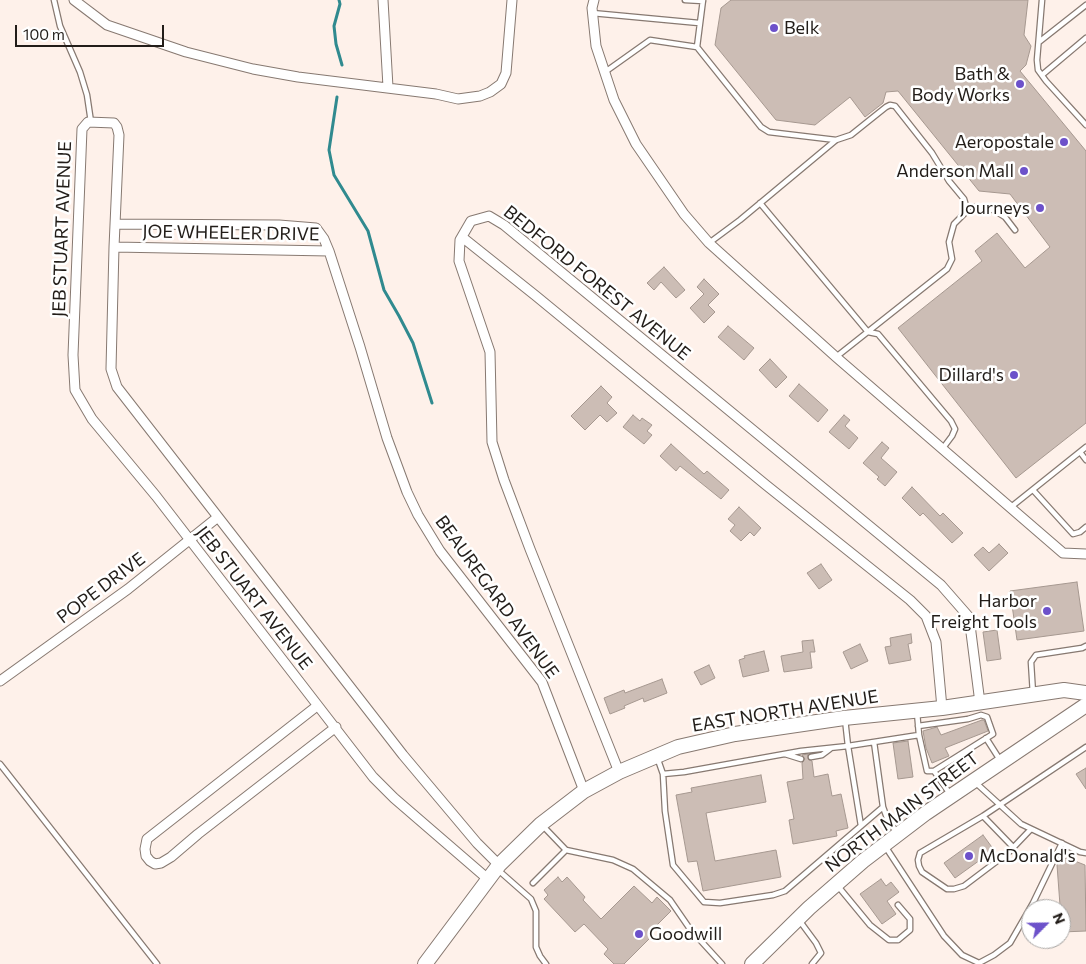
<!DOCTYPE html>
<html>
<head>
<meta charset="utf-8">
<style>
  body { margin:0 }
  #map { position:relative; width:1086px; height:964px; overflow:hidden; background:#fef1ea; font-family:Commissioner,sans-serif }
  canvas { display:block }
  .north { position:absolute; left:1021px; top:899px; width:50px; height:50px; box-sizing:border-box; background:#fff; border:1px solid #a7a5a3; border-radius:50%; rotate:67deg; font-size:14px; font-weight:700; line-height:20px; text-align:center; color:#221d19 }
  .north::after { content:''; display:block; margin:auto; width:18px; height:22px; background:#6c51ca; clip-path:polygon(50% 0,100% 100%,50% 72%,0 100%) }
  .scale { position:absolute; left:15px; top:25px; width:149px; height:22px; box-sizing:border-box; border:2px solid #221d19; border-top:0; padding-left:6px; font-size:15px; line-height:18px; white-space:nowrap; color:#221d19; -webkit-text-stroke:4px #fff; paint-order:stroke }
</style>
</head>
<body>
<div id="map">
<canvas width="1086" height="964"></canvas>
<div class="north">N</div>
<div class="scale">100 m</div>
</div>
<script>
const context = document.querySelector('canvas').getContext('2d');
context.lineJoin = 'round';
function poly(rows) {
  const path = new Path2D();
  for (const r of rows) {
    path.moveTo(r[0], r[1]);
    for (let i = 2; i < r.length; i += 2) path.lineTo(r[i], r[i + 1]);
  }
  return path;
}
function strokePath(path, color, width, dash) {
  context.strokeStyle = color;
  context.lineWidth = width;
  context.lineCap = dash ? 'butt' : 'round';
  context.setLineDash(dash || []);
  context.stroke(path);
}
function paint(path, color) {
  context.fillStyle = color;
  context.fill(path, 'evenodd');
}
function label(font, color, halo, rows, align = 'center') {
  context.font = font + ' Commissioner,sans-serif';
  context.lineWidth = 5;
  context.setLineDash([]);
  context.textBaseline = 'middle';
  context.strokeStyle = halo;
  context.fillStyle = color;
  for (const [text, x, y, turn = 0] of rows) {
    context.save();
    context.translate(x, y);
    context.rotate((+turn || 0) * Math.PI / 180);
    context.textAlign = isNaN(turn) ? turn : align;
    if (halo) context.strokeText(text, 0, 0);
    context.fillText(text, 0, 0);
    context.restore();
  }
}
strokePath(poly([
  [339,0,340,4,334,26,336,44,342,65],
  [337,97,329,150,334,175,368,231,384,290,399,316,413,343,432,403]
]), '#308a8f', 3);
const building = poly([
  [731,0,1028,0,1024,35,1031,46,1026,65,1020,71,1086,151,1086,423,1016,478,898,328,982,261,975,251,997,233,1025,268,1050,247,1010,194,979,191,898,91,886,92,883,103,865,117,850,97,815,125,776,120,715,45,721,8,731,0],
  [664,267,685,290,676,298,661,282,654,290,647,283,664,267],
  [704,279,719,294,708,305,715,312,704,323,690,308,704,294,697,287,704,279],
  [728,326,754,348,744,360,718,337,728,326],
  [770,359,787,377,776,388,759,370,770,359],
  [799,384,828,410,818,422,789,396,799,384],
  [601,386,612,397,607,403,617,413,607,422,600,415,585,430,571,416,601,386],
  [633,415,640,421,642,418,652,425,647,431,652,435,644,444,623,427,633,415],
  [844,415,850,420,845,426,858,438,849,449,829,432,844,415],
  [882,442,889,448,881,458,897,472,885,486,877,479,879,477,863,463,882,442],
  [671,444,704,474,707,471,729,490,721,499,680,466,676,471,660,456,671,444],
  [912,487,940,516,943,513,963,533,952,543,923,513,920,516,902,498,912,487],
  [739,507,761,528,754,536,750,532,741,541,730,531,735,525,728,519,739,507],
  [999,544,1008,553,989,571,974,555,983,547,989,553,999,544],
  [821,564,832,580,819,589,807,573,821,564],
  [1077,582,1084,631,1017,640,1010,591,1077,582],
  [997,630,1001,659,987,661,983,632,997,630],
  [911,634,912,643,908,644,911,660,889,664,885,647,891,646,890,638,911,634],
  [813,640,815,652,810,652,812,668,784,672,781,656,803,652,802,641,813,640],
  [860,644,868,661,851,669,843,652,860,644],
  [764,651,769,671,743,677,739,660,745,658,744,656,764,651],
  [709,665,715,678,701,685,694,672,709,665],
  [662,679,667,693,644,702,643,698,624,706,625,708,610,714,604,698,624,690,625,693,662,679],
  [982,720,984,720,988,731,945,748,949,756,932,763,926,748,923,731,937,727,941,735,982,720],
  [908,741,913,777,898,779,893,743,908,741],
  [808,754,808,759,812,761,814,777,828,774,832,796,841,794,848,828,836,831,837,836,793,844,789,820,794,819,787,782,803,779,802,763,805,759,802,755,808,754],
  [1086,768,1086,789,1076,774,1086,768],
  [761,775,766,802,706,813,715,861,776,850,781,877,703,891,697,861,688,862,676,795,692,792,691,788,761,775],
  [983,835,994,850,955,878,944,863,983,835],
  [1067,858,1085,865,1086,931,1062,932,1057,865,1060,860,1067,858],
  [558,877,562,882,567,877,585,897,583,900,601,919,634,886,652,903,657,897,671,911,650,932,653,935,624,964,614,964,604,954,608,949,584,924,575,932,544,899,548,895,544,890,558,877],
  [881,879,886,886,891,882,899,892,887,901,896,914,882,924,860,894,881,879]
]);
paint(building, '#ccbdb5');
strokePath(building, '#a69890', 1);
const lane = poly([
  [54,0,60,26,80,72,87,95,91,122],
  [685,0,703,1],
  [703,0,697,47,761,127,769,132,836,140],
  [1042,0,1037,60,1038,70,1046,81,1086,125],
  [592,13,699,23],
  [1039,42,1086,5],
  [605,72,650,40,697,47],
  [1042,75,1086,38],
  [760,203,868,332,878,334,951,421,955,429,952,436,943,448],
  [966,206,994,210,1005,217,1015,230],
  [709,243,740,220,836,140,851,135,886,107,890,105,895,106,932,153,949,181,964,199,967,209,966,212,954,224,949,242,952,259,947,269,836,357],
  [1080,452,1086,460],
  [1033,490,1073,534,1080,532,1086,527],
  [1011,507,1086,447],
  [1033,694,1031,662,1036,655,1082,648,1086,646],
  [917,712,919,735,927,771,934,771,950,794],
  [845,719,848,746,919,735],
  [918,726,968,719,981,715,987,717,993,734,934,771],
  [986,738,1000,760],
  [874,742,883,807],
  [785,754,801,759],
  [657,757,663,774,665,811,673,865,704,902,720,903,773,895,785,891,883,807,887,818,897,833],
  [811,757,822,755,830,749],
  [0,764,157,964],
  [663,774,684,772,801,751,848,746,861,826],
  [976,783,1021,824,1080,852,1086,853],
  [983,816,1013,847],
  [542,825,566,850,613,860,633,869,670,900,690,929,722,964],
  [1031,829,1009,852,964,886,954,889,947,889,922,872,919,866,918,860,920,853,983,816,1086,747],
  [885,846,944,936,962,955,979,963,994,955,1010,943,1033,903,1062,843],
  [497,869,531,899,536,911,536,947,540,956,546,964],
  [533,883,566,850],
  [837,885,870,925,889,940,898,940,910,930,910,919,898,905],
  [799,920,816,943,821,953,812,964]
]);
const street = poly([
  [74,0,107,25,186,52,253,69,298,77,436,94,458,99,480,96,490,92,501,84,506,73,512,0],
  [383,0,388,87],
  [594,0,592,8,596,46,614,100,636,144,684,214,709,243,836,357,1063,553,1086,554],
  [115,224,279,225,316,228,324,239,329,251,360,347,387,438,407,492,418,515,440,551,542,682,584,791],
  [462,237,536,296,766,485,910,600,926,616,936,642,942,708],
  [114,247,329,251],
  [0,681,128,589,218,517],
  [317,706,147,839,145,849,146,856,150,861,155,864,161,863,171,857,198,834,336,727],
  [619,772,530,549,504,480,492,442,490,352,459,261,460,240,471,221,489,216,504,225,941,585,969,617,980,703],
  [489,880,394,798,373,777,156,496,92,419,75,390,73,355,82,129,88,122,114,123,117,127,119,135,114,247,111,369,117,387,403,755,477,843,499,865]
]);
const primary = poly([
  [425,964,499,865,541,824,584,791,619,772,678,747,735,734,844,718,942,708,1064,690,1086,693],
  [752,964,809,908,863,861,926,813,1086,705]
]);
strokePath(lane, '#877971', 7);
strokePath(street, '#877971', 11);
strokePath(primary, '#877971', 16);
strokePath(lane, '#fff', 4.5);
strokePath(street, '#fff', 9);
strokePath(primary, '#fff', 14);
for (const [x, y, r, color] of [
  [774,28,5,"#6c51ca"],
  [1020,84,5,"#6c51ca"],
  [1064,142,5,"#6c51ca"],
  [1024,171,5,"#6c51ca"],
  [1040,208,5,"#6c51ca"],
  [1014,375,5,"#6c51ca"],
  [1047,611,5,"#6c51ca"],
  [969,856,5,"#6c51ca"],
  [639,934,5,"#6c51ca"]
]) {
  const dot = new Path2D();
  dot.arc(x, y, r, 0, 2 * Math.PI);
  context.fillStyle = color;
  context.fill(dot);
  strokePath(dot, '#fff', 2);
}
label('18px', '#221d19', '#fff', [
  ["Belk",784,28,"left"],
  ["Bath &",1010,74],
  ["Body Works",1010,95],
  ["Aeropostale",1054,142],
  ["Anderson Mall",1014,171],
  ["Journeys",1030,208],
  ["Dillard's",1004,375],
  ["Harbor",1037,601],
  ["Freight Tools",1037,622],
  ["McDonald's",979,856,"left"],
  ["Goodwill",649,934,"left"]
], 'right');
label('18px', '#221d19', '#fff', [
  ["JEB STUART AVENUE",62,229,-88],
  ["JOE WHEELER DRIVE",231,233,1],
  ["BEDFORD FOREST AVENUE",597,283,39],
  ["POPE DRIVE",101,588,-37],
  ["BEAUREGARD AVENUE",497,597,54],
  ["JEB STUART AVENUE",254,598,52],
  ["EAST NORTH AVENUE",785,711,-9],
  ["NORTH MAIN STREET",902,812,-37]
]);
</script>
</body>
</html>
